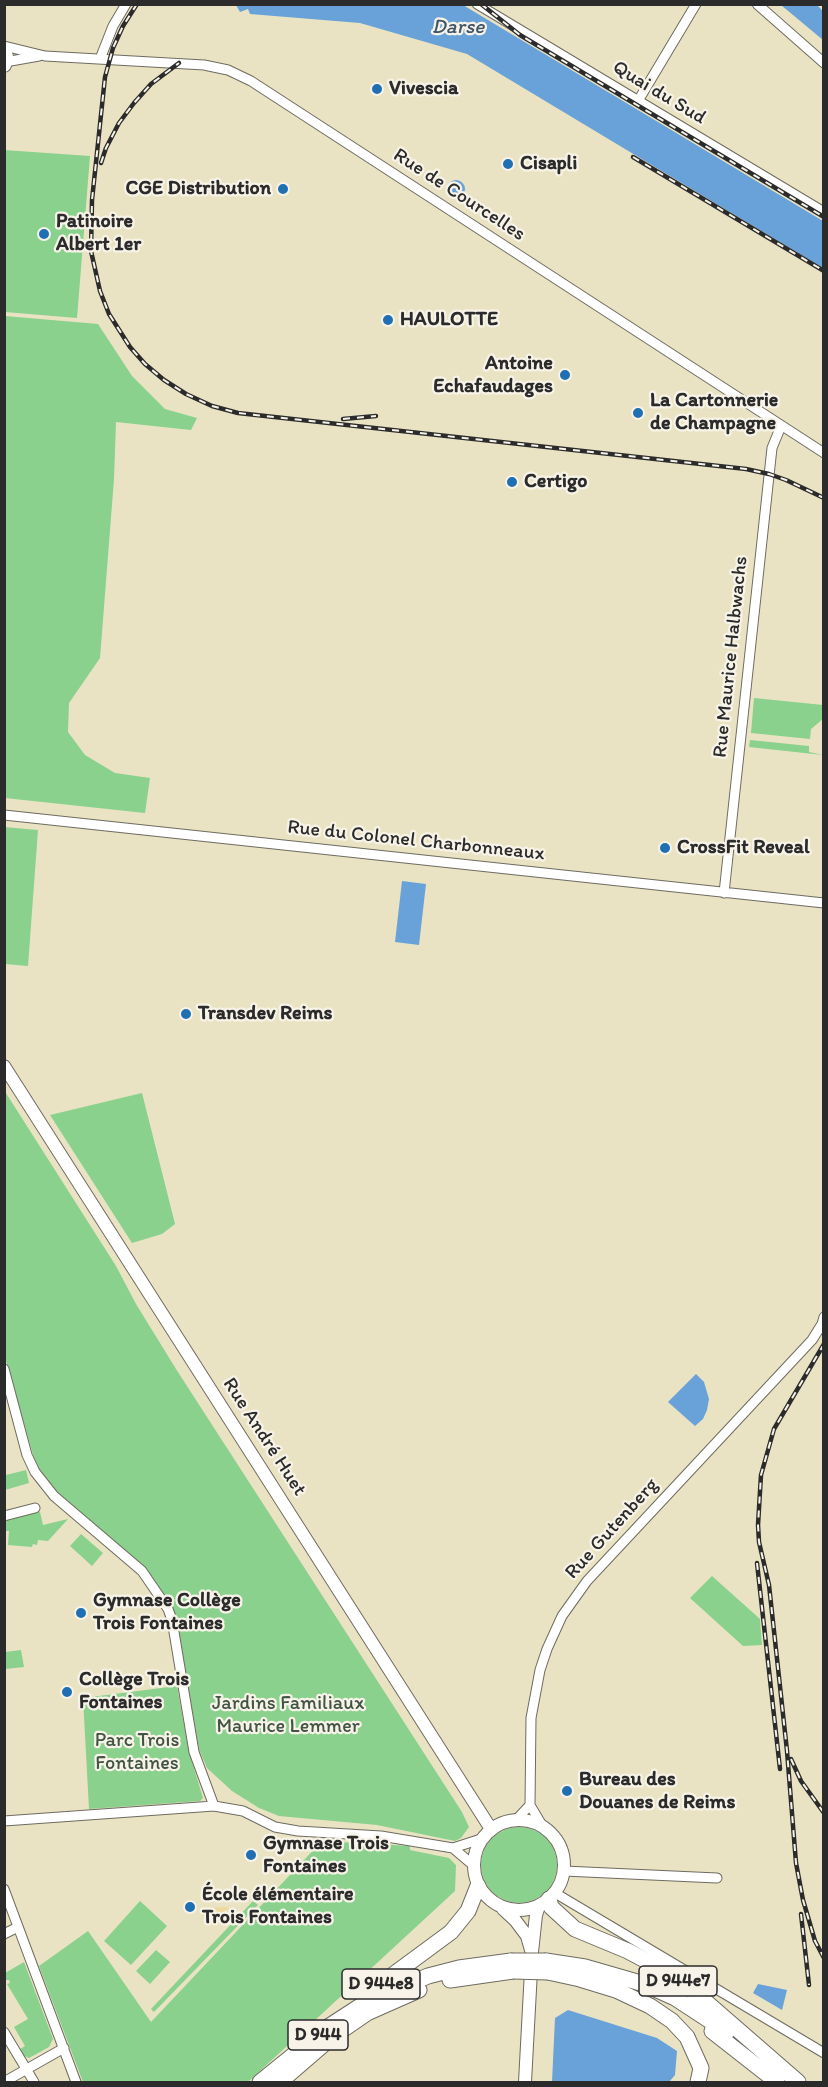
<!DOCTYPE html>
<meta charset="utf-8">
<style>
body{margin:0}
#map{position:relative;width:828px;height:2087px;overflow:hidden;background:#e9e3c3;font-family:Itim,sans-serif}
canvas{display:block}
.frame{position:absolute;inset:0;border:6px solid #2b2b2b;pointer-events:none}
</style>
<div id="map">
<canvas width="828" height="2087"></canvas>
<div class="frame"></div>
</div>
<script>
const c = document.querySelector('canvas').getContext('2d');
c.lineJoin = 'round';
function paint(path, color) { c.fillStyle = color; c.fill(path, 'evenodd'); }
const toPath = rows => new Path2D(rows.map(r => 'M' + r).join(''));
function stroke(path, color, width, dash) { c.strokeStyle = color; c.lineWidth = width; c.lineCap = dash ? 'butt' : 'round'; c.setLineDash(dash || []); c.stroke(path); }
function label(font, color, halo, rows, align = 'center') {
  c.font = font + ' Itim,sans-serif'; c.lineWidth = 4.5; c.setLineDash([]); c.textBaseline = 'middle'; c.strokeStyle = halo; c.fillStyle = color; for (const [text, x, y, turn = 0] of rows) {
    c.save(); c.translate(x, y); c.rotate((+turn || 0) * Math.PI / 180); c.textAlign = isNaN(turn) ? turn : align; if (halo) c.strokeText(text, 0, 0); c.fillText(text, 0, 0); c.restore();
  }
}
paint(toPath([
 [4,150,90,156,77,318,5,312],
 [5,316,98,324,132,376,165,409,197,418,191,430,116,422,114,479,100,658,69,703,68,732,85,755,115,773,150,778,145,813,5,798],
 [754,698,823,705,823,719,811,729,810,739,751,733],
 [750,740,809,746,809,752,823,755,749,747],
 [4,827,38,830,28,966,5,964],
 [4,1090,116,1266,136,1304,176,1369,462,1812,469,1827,461,1838,455,1841,377,1825,279,1816,259,1808,232,1791,207,1768,199,1749,173,1607,135,1560,51,1488,36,1465,5,1358],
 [142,1093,175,1224,162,1234,132,1243,50,1115],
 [26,1470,29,1483,5,1490,5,1471,6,1475],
 [36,1510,40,1512,43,1525,68,1519,48,1541,38,1540,37,1545,33,1544,32,1547,8,1545,9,1531,5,1531,4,1518],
 [81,1534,103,1553,92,1566,70,1546],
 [712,1576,760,1619,762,1645,743,1646,690,1598],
 [21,1650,24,1667,5,1669,5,1652],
 [177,1686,189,1752,203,1798,200,1801,89,1809,83,1698],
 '481 1865a38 38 0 1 1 76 0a38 38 0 1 1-76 0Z',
 [322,1841,410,1846,410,1850,449,1858,456,1865,455,1891,248,2082,83,2082,39,1966,88,1931,151,2022],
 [140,1901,167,1926,131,1965,104,1941],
 [253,1901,258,1905,154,2012,151,2009],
 [156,1950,170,1962,150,1984,136,1971],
 [24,1962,53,2039,49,2047,29,2058,24,2056,20,2049,25,2046,14,2027,28,2019,7,1984,10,1983,9,1980,5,1980,5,1973]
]), '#89d18c');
paint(toPath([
 [227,1907,229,1908,228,1910,225,1910,214,1927,203,1917,201,1908]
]), '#eeda9e');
paint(toPath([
 [236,5,463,5,823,221,823,268,467,54,360,23,250,14,248,9,240,12],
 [781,5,817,5,823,11,823,40],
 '447 189a9 9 0 1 1 18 0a9 9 0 1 1-18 0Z',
 [402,881,426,884,419,945,395,942],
 [696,1374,704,1382,709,1399,707,1410,703,1419,695,1426,668,1402],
 [758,1984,787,1990,782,2010,753,1993],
 [568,2010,657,2038,677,2051,675,2075,669,2082,552,2082,555,2018]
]), '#68a2d8');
const minor = toPath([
 [477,4,824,212],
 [757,4,824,63],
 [4,46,45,56,204,65,228,70,251,81,824,453],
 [100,59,113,26,126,4],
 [5,62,39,56],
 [638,101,696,4],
 [4,815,824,903],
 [724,893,772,448,781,426],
 [4,1369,27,1455,35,1472,54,1496,142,1571,168,1609,172,1620,194,1752,214,1806],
 [4,1516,35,1508],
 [516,1820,530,1805],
 [4,1821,214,1806,243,1811,275,1827,298,1831,381,1836,453,1848,481,1839],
 [543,1827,530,1805,531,1718,540,1670,547,1649,562,1616,587,1581,812,1340,822,1324,824,1317],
 [453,1848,473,1865],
 [564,1871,717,1878],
 [4,1889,76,2082],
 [555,1893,824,2053],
 [4,1934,18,1927],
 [4,2032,34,2082],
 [4,2082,64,2048]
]);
const tertiary = toPath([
 [4,1066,491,1829],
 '474 1865a45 45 0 1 1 90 0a45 45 0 1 1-90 0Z',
 [503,1909,515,1920,527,1936,531,1950],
 [525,2082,532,1952,536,1915,539,1906]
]);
const secondary = toPath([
 [4,49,6,57,4,65]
]);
const trunk = toPath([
 [549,1899,551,1907,575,1929,628,1951,662,1969,682,1983,706,2002,798,2082],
 [546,1961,585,1967,644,1984,675,1998,727,2032],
 [548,1972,580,1979,616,1990,650,2006,672,2021,687,2037,701,2068,698,2082],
 [450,1980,513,1971],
 [367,1994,451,1932,468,1911,478,1886],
 [712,2031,777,2082],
 [260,2082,328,2027,368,2001,428,1976,459,1968,511,1961],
 [280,2082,332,2037,367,2013,419,1990]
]);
stroke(minor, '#6e6b60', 11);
stroke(tertiary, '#6e6b60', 14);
stroke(secondary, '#6e6b60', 16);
stroke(trunk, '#6e6b60', 17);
stroke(minor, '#fff', 9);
stroke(tertiary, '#fff', 12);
stroke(secondary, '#fff', 14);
stroke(trunk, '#fff', 15);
const rail = toPath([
 [137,4,123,26,113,48,105,77,92,200,91,251,100,291,109,314,130,347,145,364,164,380,186,394,212,406,238,413,746,469,769,474,786,480,824,498],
 [481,4,520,35,824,217],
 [633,157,824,271],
 [101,163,106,148,119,123,134,103,151,84,179,63],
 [343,419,376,416],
 [824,1344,774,1429,761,1475,758,1525,759,1542,769,1585,787,1751,796,1863,803,1900,815,1941,824,1958],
 [757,1563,780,1769],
 [791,1759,801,1781,824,1813],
 [801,1914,809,1985]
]);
stroke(rail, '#2b2b2b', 4.5);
stroke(rail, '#f7f3e8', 2, [7]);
const trunkBridge = toPath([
 [511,1961,546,1961],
 [513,1971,548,1972]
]);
stroke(trunkBridge, '#6e6b60', 17, []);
stroke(trunkBridge, '#fff', 15);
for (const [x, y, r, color] of [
 [377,89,6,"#1f6fb2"],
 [508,164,6,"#1f6fb2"],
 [283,189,6,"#1f6fb2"],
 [44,234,6,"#1f6fb2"],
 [388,320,6,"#1f6fb2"],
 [565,375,6,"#1f6fb2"],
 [638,413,6,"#1f6fb2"],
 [512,482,6,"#1f6fb2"],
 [665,848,6,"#1f6fb2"],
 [186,1014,6,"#1f6fb2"],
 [81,1613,6,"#1f6fb2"],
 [67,1692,6,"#1f6fb2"],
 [567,1791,6,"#1f6fb2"],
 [251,1855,6,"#1f6fb2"],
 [190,1907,6,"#1f6fb2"]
]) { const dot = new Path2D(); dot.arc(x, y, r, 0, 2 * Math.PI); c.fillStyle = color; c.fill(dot); stroke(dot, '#f7f3e8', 2); }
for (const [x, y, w] of [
 [678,1981,78],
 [381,1984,78],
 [318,2035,60]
]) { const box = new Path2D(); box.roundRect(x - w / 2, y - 15, w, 30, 4.5); c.fillStyle = '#f7f3e8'; c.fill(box); stroke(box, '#2b2b2b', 1.5); }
label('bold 18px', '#2b2b2b', null, [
 ["D 944e7",678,1981],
 ["D 944e8",381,1984],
 ["D 944",318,2035]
]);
label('bold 20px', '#2b2b2b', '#f7f3e8', [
 ["Vivescia",389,89],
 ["Cisapli",520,164],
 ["CGE Distribution",271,189,"right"],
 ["Patinoire",56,222],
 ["Albert 1er",56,245],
 ["HAULOTTE",400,320],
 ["Antoine",553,364,"right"],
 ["Echafaudages",553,387,"right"],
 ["La Cartonnerie",650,401],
 ["de Champagne",650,424],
 ["Certigo",524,482],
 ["CrossFit Reveal",677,848],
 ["Transdev Reims",198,1014],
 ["Gymnase Collège",93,1601],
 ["Trois Fontaines",93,1624],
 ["Collège Trois",79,1680],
 ["Fontaines",79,1703],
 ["Bureau des",579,1780],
 ["Douanes de Reims",579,1803],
 ["Gymnase Trois",263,1844],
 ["Fontaines",263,1867],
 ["École élémentaire",202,1895],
 ["Trois Fontaines",202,1918]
], 'left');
label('20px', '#2b2b2b', '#f7f3e8', [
 ["Quai du Sud",659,93,31],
 ["Rue de Courcelles",459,195,33],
 ["Rue Maurice Halbwachs",731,657,-84],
 ["Rue du Colonel Charbonneaux",416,841,6],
 ["Rue André Huet",264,1437,57],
 ["Rue Gutenberg",612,1529,-48]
]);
label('20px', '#425443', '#f7f3e8', [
 ["Jardins Familiaux",288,1704],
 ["Maurice Lemmer",288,1727],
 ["Parc Trois",137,1741],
 ["Fontaines",137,1764]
]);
label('italic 21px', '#405568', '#f7f3e8', [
 ["Darse",458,28]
]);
</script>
